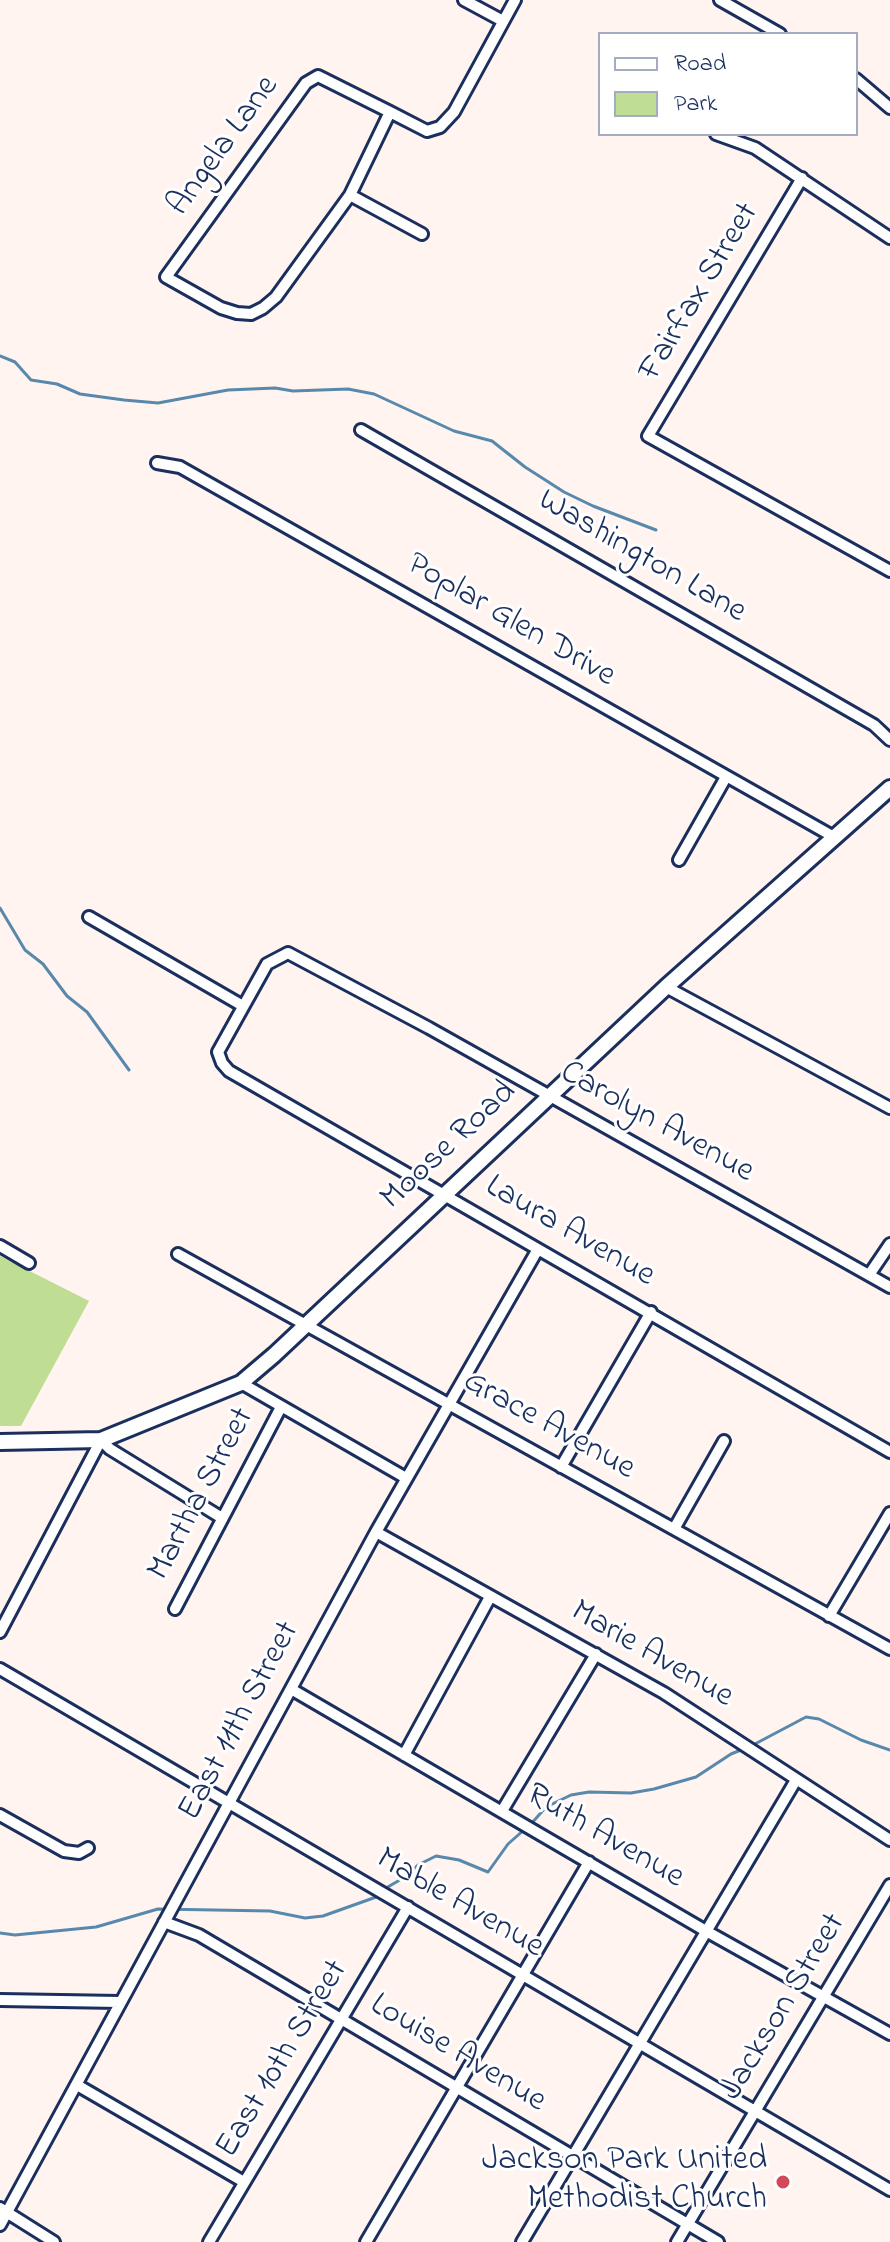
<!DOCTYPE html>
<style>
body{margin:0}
#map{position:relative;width:890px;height:2242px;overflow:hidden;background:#fff4f0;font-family:"Indie Flower",sans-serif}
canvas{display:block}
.legend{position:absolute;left:598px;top:32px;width:260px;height:104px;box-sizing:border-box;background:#fff;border:2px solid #a4acbf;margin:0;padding:10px 14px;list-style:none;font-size:24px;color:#1b2f5e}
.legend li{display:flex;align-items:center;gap:16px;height:40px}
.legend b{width:40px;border:2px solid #a4acbf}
</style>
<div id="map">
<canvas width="890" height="2242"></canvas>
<ul class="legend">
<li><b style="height:10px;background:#fff"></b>Road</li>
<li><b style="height:22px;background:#c0dd94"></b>Park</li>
</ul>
</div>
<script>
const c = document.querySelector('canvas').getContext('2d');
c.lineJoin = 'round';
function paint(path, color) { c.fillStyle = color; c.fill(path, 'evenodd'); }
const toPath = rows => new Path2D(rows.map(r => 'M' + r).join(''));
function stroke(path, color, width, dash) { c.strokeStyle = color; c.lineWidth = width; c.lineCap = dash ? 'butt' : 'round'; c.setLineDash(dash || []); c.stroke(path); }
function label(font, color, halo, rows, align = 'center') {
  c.font = font + ' "Indie Flower",sans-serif'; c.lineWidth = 6; c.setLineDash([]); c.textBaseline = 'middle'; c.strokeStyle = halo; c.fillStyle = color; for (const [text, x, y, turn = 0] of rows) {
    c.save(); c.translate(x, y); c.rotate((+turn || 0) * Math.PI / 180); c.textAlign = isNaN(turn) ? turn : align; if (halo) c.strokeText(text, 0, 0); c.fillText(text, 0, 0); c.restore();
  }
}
paint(toPath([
 [0,1256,89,1301,21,1426,0,1426]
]), '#c0dd94');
stroke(toPath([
 [0,356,15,362,31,380,57,384,80,394,124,400,158,403,228,390,275,388,293,391,348,389,374,394,454,431,492,441,525,467,564,492,593,506,656,530],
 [0,908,25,950,43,964,67,996,87,1012,129,1070],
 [753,1745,806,1717,819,1719,861,1740,890,1750],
 [531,1824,546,1807,571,1795,589,1792,631,1793,654,1789,696,1777,731,1754,746,1748],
 [386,1888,405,1877,418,1865,436,1856,459,1860,488,1872,508,1844,525,1829],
 [0,1933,15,1935,96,1927,158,1909,270,1911,305,1918,323,1916,379,1896]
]), '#5889ad', 3);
const street = toPath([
 [464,0,503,21],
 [720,0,780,34],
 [856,79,890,108],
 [390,112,350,195,276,297,263,308,251,314,237,313,221,308,166,277,306,83,318,76,390,112,427,131,440,127,454,112,515,0],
 [716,134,755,148,890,238],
 [802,178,648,436,890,571],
 [350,195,422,234],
 [361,430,874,725,890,740],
 [157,463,180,467,834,837],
 [679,860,726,777],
 [89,917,243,1006],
 [666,987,890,1108],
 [0,1246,29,1263],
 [178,1254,890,1649],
 [869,1275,890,1244],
 [890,1287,429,1028,288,953,267,964,218,1052,222,1063,229,1071,890,1452],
 [241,1383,406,1478],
 [561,1467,651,1312],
 [674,1529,724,1441],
 [376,1532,664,1693,890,1840],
 [175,1609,281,1407],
 [829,1616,890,1513],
 [0,1632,101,1440,110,1449,222,1518],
 [0,1669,890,2190],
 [291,1689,706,1931,890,2034],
 [404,1755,490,1597],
 [502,1811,596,1654],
 [0,1815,64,1851,79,1853,88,1848],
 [164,1922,199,1935,718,2242],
 [0,2000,120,2002],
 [77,2085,244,2182],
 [0,2208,54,2242],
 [0,2225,376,1532,538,1249],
 [209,2242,408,1907],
 [366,2242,589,1862],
 [522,2242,796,1780],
 [677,2242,890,1885]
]);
const secondary = toPath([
 [0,1442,101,1440,241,1383,274,1355,666,987,890,788]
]);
stroke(street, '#1b2f5e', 16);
stroke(secondary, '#1b2f5e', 20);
stroke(street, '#fff', 10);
stroke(secondary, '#fff', 14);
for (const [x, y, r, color] of [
 [783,2182,8,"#d1495b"]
]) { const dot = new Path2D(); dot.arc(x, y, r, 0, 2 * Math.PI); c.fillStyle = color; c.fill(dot); stroke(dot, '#fff', 3); }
label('34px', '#1b2f5e', '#fff', [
 ["Angela Lane",225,147,-54],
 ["Fairfax Street",701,293,-59],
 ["Washington Lane",641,558,30],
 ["Poplar Glen Drive",510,622,30],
 ["Carolyn Avenue",656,1124,29],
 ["Moose Road",450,1147,-43],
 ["Laura Avenue",569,1233,30],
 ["Grace Avenue",548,1427,29],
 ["Martha Street",203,1495,-62],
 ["Marie Avenue",651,1656,30],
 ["East 11th Street",241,1722,-62],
 ["Ruth Avenue",604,1838,30],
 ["Mable Avenue",459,1905,30],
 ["Jackson Street",785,2008,-59],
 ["Louise Avenue",457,2055,31],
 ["East 10th Street",284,2060,-59]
]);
label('34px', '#1b2f5e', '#fff', [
 ["Jackson Park United",767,2162],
 ["Methodist Church",767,2201]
], 'right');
</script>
